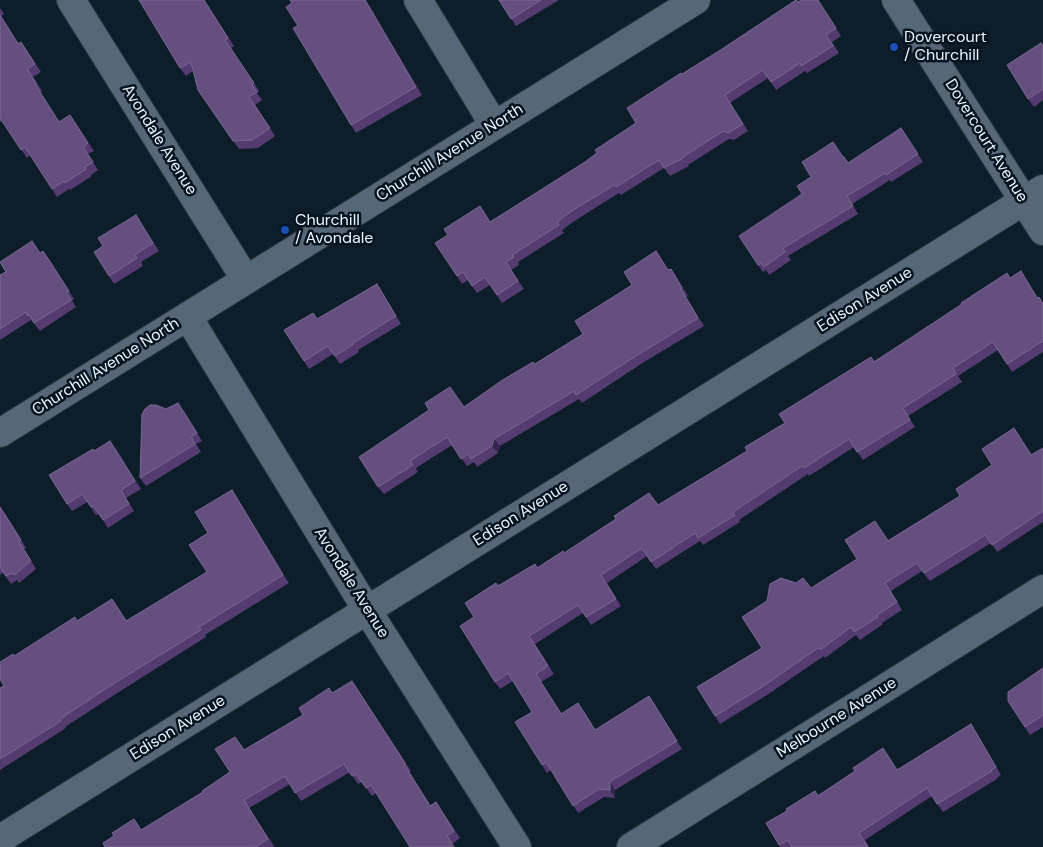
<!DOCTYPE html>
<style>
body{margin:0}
canvas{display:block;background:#0d1d2a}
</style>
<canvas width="1043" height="847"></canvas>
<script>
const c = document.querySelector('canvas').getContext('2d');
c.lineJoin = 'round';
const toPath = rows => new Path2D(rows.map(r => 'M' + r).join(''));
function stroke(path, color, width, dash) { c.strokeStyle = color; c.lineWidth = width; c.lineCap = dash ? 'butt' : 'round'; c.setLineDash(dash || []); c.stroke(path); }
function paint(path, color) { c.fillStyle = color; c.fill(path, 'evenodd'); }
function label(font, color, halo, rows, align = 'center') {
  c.font = font + ' "DM Sans",sans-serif'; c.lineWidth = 5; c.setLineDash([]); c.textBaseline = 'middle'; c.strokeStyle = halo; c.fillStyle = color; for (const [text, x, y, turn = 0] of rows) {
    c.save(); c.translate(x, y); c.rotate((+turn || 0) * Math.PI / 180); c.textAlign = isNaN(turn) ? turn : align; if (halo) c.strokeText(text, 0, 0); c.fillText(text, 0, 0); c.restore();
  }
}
const street = toPath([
 [71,0,246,280],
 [418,0,494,125],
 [188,317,367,610,517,847],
 [0,839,1043,189],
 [631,847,1043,589]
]);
const secondary = toPath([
 [896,0,1043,231],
 [0,433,696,0]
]);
stroke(street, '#2f3741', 30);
stroke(secondary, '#2f3741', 30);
stroke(street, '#566877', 28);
stroke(secondary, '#566877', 28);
paint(toPath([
 [204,0,234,46,231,48,259,91,257,93,262,100,255,105,275,136,258,148,239,149,198,90,193,71,186,76,180,68],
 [290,0,366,0,422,95,356,133,351,125,298,26,292,3],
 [499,0,559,0,516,26],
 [818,0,841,36,832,42,839,53,807,73,805,71,776,90,768,78,730,103,748,131,734,140,729,139,688,165,689,166,670,176,664,168,621,195,619,193,576,220,562,230,564,233,518,262,519,265,511,270,524,289,502,303,490,285,477,293,468,280,462,284,457,276,491,222,585,162,636,123,682,74,798,2],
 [0,8,4,14,1,16,19,44,21,42,41,72,33,77,42,91,40,92,59,122,70,115,94,151,88,154,98,170,91,175,92,176,70,190,69,189,57,197,30,155,27,158,2,121,0,122],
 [1043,46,1043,100,1034,107,1028,99],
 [901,128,923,162,891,182,890,180,852,204,858,214,788,256,791,260,769,275,766,270,763,272,758,265,802,194,843,157,848,163],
 [136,215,159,251,141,262,143,266,114,284,109,276,103,246],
 [656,251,668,270,671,269,676,276,688,296,686,297,704,326,644,362,582,403,579,399,500,446,498,453,477,467,474,462,467,466,452,445,416,468,418,472,384,494,378,487,464,407,583,334,632,285],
 [40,253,49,259,74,299,72,300,76,307,40,331,31,320,0,340,0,275],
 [1010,278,1026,279,1038,298,1039,297,1043,303,1043,352,1012,372,998,350,958,376,962,382,908,416,915,427,863,460,854,447,809,476,808,474,739,520,740,522,703,545,700,541,656,569,647,556,607,583,621,606,591,625,583,613,535,644,554,674,541,682,562,714,584,711,595,730,654,704,682,749,620,787,615,790,615,798,604,797,578,813,551,770,547,773,542,765,532,712,513,681,500,689,495,682,474,617,498,586,538,568,564,553,616,519,658,505,747,451,785,423,874,361],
 [377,284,401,324,358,350,359,352,340,364,333,354,309,369,304,361,317,319],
 [166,409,184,411,202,441,196,444,201,452,146,486,140,478],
 [1014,428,1032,455,1043,448,1043,522,997,552,991,543,930,581,922,571,891,591,902,610,882,623,883,624,860,640,856,635,825,658,824,656,767,695,720,724,715,716,762,648,811,588,857,559,881,529,888,540,960,496,992,465],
 [116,449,141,489,126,498,134,511,108,528,99,514,96,515,87,502,72,511,67,504,94,451],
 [232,490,289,583,205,635,206,637,122,690,65,727,66,728,0,770,0,688,4,686,78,620,112,599,127,621,207,572,208,533],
 [0,507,6,515,26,548,24,549,36,569,19,583,17,580,11,584,3,573,0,575],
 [1043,668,1043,727,1030,735,1008,701],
 [357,689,411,771,409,772,431,806,436,802,460,838,452,844,376,793,372,796,362,782,358,784,350,772,301,801,290,784,249,808,274,846,273,847,105,847,141,830,203,792,230,772,241,744,244,750,303,715,332,693],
 [971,724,976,732,1001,775,997,778,997,779,943,812,932,796,865,840,869,847,780,847,766,823,787,811,818,795,855,771,883,748,897,770]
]), '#543b70');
paint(toPath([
 [365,0,366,0,422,95,416,87],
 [671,269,676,276,688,296,682,288],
 [178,403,184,411,202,441,197,433],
 [494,439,500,446,498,453,492,446],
 [110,441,116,449,141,489,135,481],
 [232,490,237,497,289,583,283,575],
 [0,507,6,515,26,548,21,540],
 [601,575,607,583,621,606,616,599],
 [610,782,615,790,615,798,610,790]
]), '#31274d');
const building = toPath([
 [139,0,204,0,228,38,225,40,254,83,252,85,257,92,249,97,270,128,252,140,233,141,198,90,191,62,180,68,139,0],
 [290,0,365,0,416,87,351,125,293,28,298,26,286,7,292,3,290,0],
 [499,0,541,0,511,19,499,0],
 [796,0,798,2,801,0,818,0,836,28,826,35,833,46,801,66,800,63,771,82,763,70,725,95,743,124,728,133,723,131,683,157,683,158,664,168,659,160,616,187,614,185,570,212,557,222,559,225,512,255,514,257,506,262,518,281,497,295,485,277,472,286,463,272,457,276,435,243,448,235,444,229,480,206,490,222,585,162,597,153,595,150,636,123,627,108,681,73,682,74,719,51,796,0],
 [0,15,18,44,21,42,35,64,27,69,36,83,35,84,59,122,70,115,88,143,83,147,93,162,85,167,86,169,65,183,64,181,52,189,25,147,21,150,0,118,0,15],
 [1041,43,1043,46,1043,89,1028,99,1007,65,1041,43],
 [901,128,918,154,886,175,885,173,847,196,853,206,783,248,785,252,764,267,761,263,758,265,739,236,802,194,797,186,811,177,802,162,833,142,843,157,844,157,848,163,901,128],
 [136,215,153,243,135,255,137,258,109,276,94,252,103,246,98,238,136,215],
 [32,241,40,253,43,251,69,291,66,292,71,300,34,323,30,315,28,316,26,312,0,329,0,275,6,272,0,262,32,241],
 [656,251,668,270,671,269,682,288,681,289,698,318,639,354,576,395,574,391,494,439,492,446,471,459,468,454,461,459,447,437,410,461,413,465,378,487,359,457,429,410,425,403,450,387,464,407,501,381,533,362,535,364,583,334,575,321,632,285,624,272,656,251],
 [1021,271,1037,298,1039,297,1043,304,1043,341,1007,364,993,342,953,368,956,374,903,408,910,420,857,452,849,439,804,468,802,466,733,512,735,515,698,538,695,533,651,562,642,548,601,575,616,599,586,617,578,605,529,636,548,666,536,674,561,714,578,703,595,730,649,696,677,741,614,779,610,782,610,790,599,789,573,806,546,762,542,765,515,722,532,712,508,673,495,682,460,626,474,617,465,603,496,583,498,586,535,564,537,568,563,551,564,553,616,519,614,516,649,493,658,505,747,451,745,447,785,423,779,414,871,357,874,362,962,304,961,303,1007,273,1010,278,1021,271],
 [377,284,396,316,353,343,354,344,335,356,328,346,304,361,284,330,313,313,317,319,377,284],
 [178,403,197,433,191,437,195,444,140,478,142,414,145,409,150,405,156,405,166,409,178,403],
 [1014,428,1031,455,1043,448,1043,511,992,545,985,535,924,573,917,563,885,583,897,602,877,615,878,617,854,632,851,627,820,650,818,648,762,687,715,716,697,687,762,648,742,617,767,601,770,584,781,578,796,583,803,578,811,588,857,559,845,540,875,521,888,541,960,496,956,489,992,465,982,449,1014,428],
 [110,441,135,481,121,490,129,504,103,520,94,506,91,507,82,494,67,504,49,475,93,449,94,451,110,441],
 [232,490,283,575,199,627,201,630,116,682,60,719,61,721,0,759,0,688,4,686,0,679,0,662,13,654,14,656,75,617,77,621,112,599,126,621,207,572,189,545,208,533,195,512,232,490],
 [0,507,21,540,19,542,31,561,14,575,12,573,6,576,0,567,0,507],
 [1043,668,1043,715,1025,727,1008,701,1008,692,1043,668],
 [352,681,405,763,404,764,430,806,436,802,454,831,447,836,454,847,410,847,371,785,366,788,356,774,352,776,344,764,295,793,285,776,244,800,268,839,255,847,105,847,103,843,114,836,112,833,134,819,141,830,203,792,202,791,230,772,215,749,235,737,244,750,303,715,299,708,329,688,332,693,352,681],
 [971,724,996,767,991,770,992,771,937,804,927,788,859,833,868,847,792,847,788,840,779,845,766,823,787,811,786,809,815,791,818,796,855,771,853,768,883,748,897,770,971,724]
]);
paint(building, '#644f7f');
stroke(building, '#796993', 1);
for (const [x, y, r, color] of [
 [894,47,5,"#1a4fb4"],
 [285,230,5,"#1a4fb4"]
]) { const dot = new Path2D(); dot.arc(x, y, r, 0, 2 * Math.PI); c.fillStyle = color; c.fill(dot); stroke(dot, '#051420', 2); }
label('16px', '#eaf5fd', '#051420', [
 ["Dovercourt",904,38],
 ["/ Churchill",904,56],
 ["Churchill",295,221],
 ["/ Avondale",295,239]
], 'left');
label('16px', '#eaf5fd', '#051420', [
 ["Avondale Avenue",159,140,58],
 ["Dovercourt Avenue",986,141,58],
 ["Churchill Avenue North",450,153,-32],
 ["Edison Avenue",865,300,-32],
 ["Churchill Avenue North",106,367,-32],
 ["Edison Avenue",521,514,-32],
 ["Avondale Avenue",351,583,58],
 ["Melbourne Avenue",837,718,-32],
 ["Edison Avenue",178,728,-32]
]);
</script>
